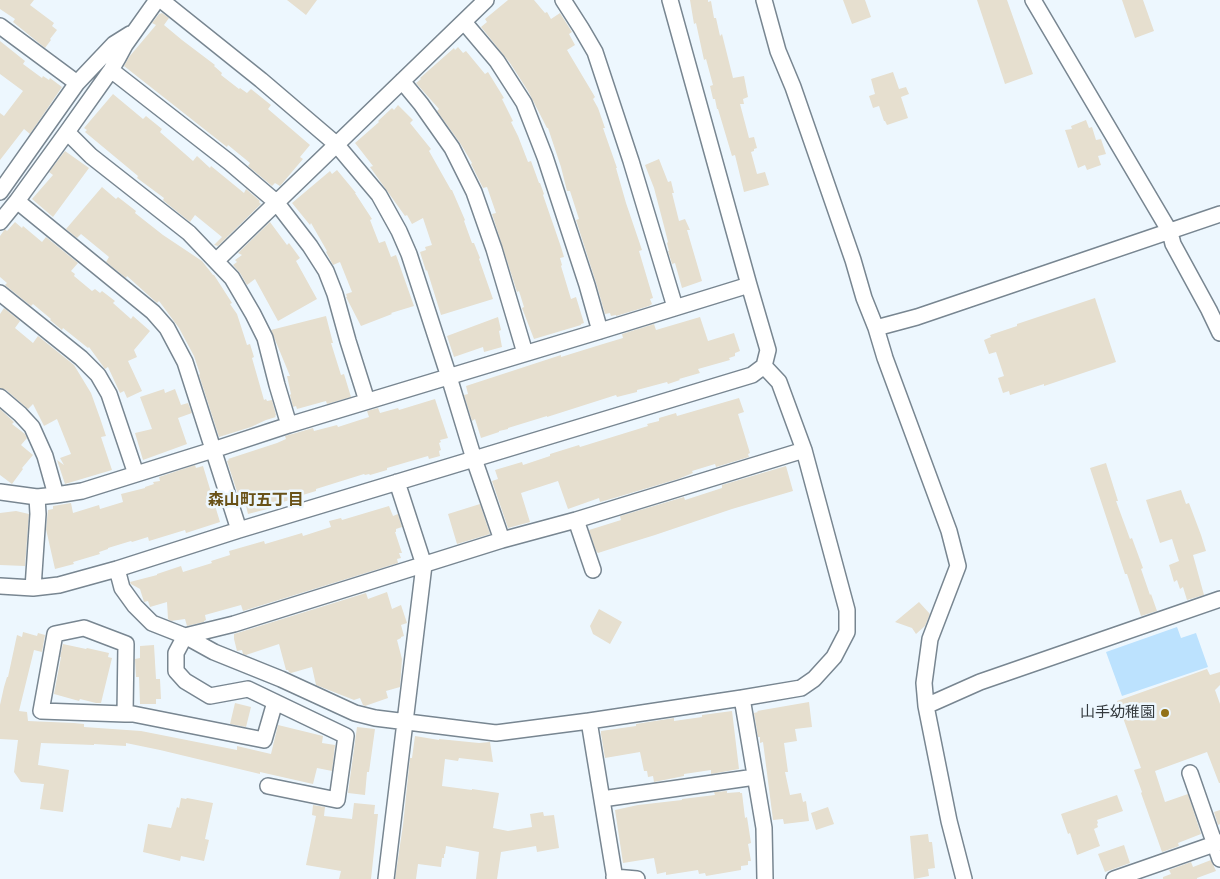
<!DOCTYPE html>
<meta charset="utf-8">
<style>
body{margin:0}
canvas{display:block;background:#edf7fe}
</style>
<canvas width="1220" height="879"></canvas>
<script>
const c = document.querySelector('canvas').getContext('2d');
c.lineJoin = 'round';
function paint(path, color) { c.fillStyle = color; c.fill(path, 'evenodd'); }
const toPath = rows => new Path2D(rows.map(r => 'M' + r).join(''));
function stroke(path, color, width, dash) { c.strokeStyle = color; c.lineWidth = width; c.lineCap = dash ? 'butt' : 'round'; c.setLineDash(dash || []); c.stroke(path); }
function label(font, color, halo, rows, align = 'center') {
  c.font = font + ' Karla,"Noto Sans JP",sans-serif'; c.lineWidth = 5; c.setLineDash([]); c.textBaseline = 'middle'; c.strokeStyle = halo; c.fillStyle = color; for (const [text, x, y, turn = 0] of rows) {
    c.save(); c.translate(x, y); c.rotate((+turn || 0) * Math.PI / 180); c.textAlign = isNaN(turn) ? turn : align; if (halo) c.strokeText(text, 0, 0); c.fillText(text, 0, 0); c.restore();
  }
}
paint(toPath([
 [1177,627,1181,638,1196,633,1208,667,1122,696,1106,652]
]), '#bce2fe');
paint(toPath([
 [0,0,34,0,30,5,54,23,52,26,57,30,50,39,51,40,45,48,13,22,15,19,0,9],
 [287,0,317,0,306,15],
 [508,0,534,0,545,13,547,12,551,19,560,13,572,32,569,34,575,45,567,50,595,97,593,99,598,108,605,128,603,128,617,168,616,168,626,203,642,250,639,251,653,298,650,299,652,304,649,306,616,316,616,315,611,316,610,313,605,314,597,286,576,220,579,219,570,191,567,191,561,167,548,128,547,128,528,91,510,63,481,27,487,22,485,19],
 [690,0,708,0,708,2,711,1,714,18,716,18,720,36,722,34,733,78,744,76,748,97,743,99,744,104,740,104,749,138,754,137,757,148,754,149,754,151,751,152,757,174,765,172,769,185,744,192,735,155,732,156,718,109,717,109,715,99,713,99,710,86,713,85,706,59,704,60,696,23,694,24],
 [843,0,865,0,871,17,852,24],
 [977,0,1007,0,1033,74,1005,84],
 [1122,0,1143,0,1154,31,1135,38],
 [162,13,169,18,164,25,182,40,215,65,214,66,222,73,221,75,239,89,240,88,247,93,251,89,271,105,268,109,310,145,300,157,303,159,280,186,275,183,272,186,248,166,250,163,228,145,227,147,124,66,129,57,156,25,152,23,159,14],
 [0,41,25,61,23,64,42,78,43,76,49,80,50,78,62,87,30,134,24,129,0,160,0,113,4,116,23,91,0,74],
 [458,47,463,53,466,51,485,74,488,72,504,98,502,99,513,121,511,122,518,136,528,162,531,161,539,183,540,183,544,194,543,195,561,247,564,257,560,258,562,265,561,266,571,299,576,297,584,323,581,324,581,325,534,339,522,308,524,307,519,291,517,292,492,214,496,213,487,187,483,188,471,164,472,163,460,143,437,111,439,109,416,83,421,79,420,78,454,48,455,50],
 [893,72,899,89,906,87,909,94,901,97,908,118,887,125,885,121,884,121,879,106,873,108,869,96,875,94,871,79],
 [113,94,143,119,146,116,162,129,160,132,193,161,197,156,210,168,211,166,244,193,246,189,260,201,259,202,261,204,218,246,214,245,222,237,195,215,190,222,165,202,163,200,164,198,137,178,138,176,85,132,87,130,84,128],
 [398,105,413,120,410,123,431,149,429,151,451,190,452,190,465,220,464,221,472,243,474,243,480,258,479,259,493,299,441,315,427,270,426,271,420,252,426,250,425,247,432,245,423,218,412,224,407,215,405,216,370,167,373,166,355,143,379,122,378,121,392,108,394,110],
 [1086,120,1089,128,1092,127,1096,140,1101,139,1106,154,1098,156,1101,165,1087,170,1085,165,1078,168,1065,130,1072,129,1071,126],
 [65,151,89,168,53,217,32,199,53,175,49,172],
 [659,159,668,182,671,181,674,193,672,193,679,221,685,219,690,230,687,230,702,281,682,288,675,263,672,264,668,251,669,251,667,243,668,242,664,226,654,188,645,165],
 [337,170,356,193,355,193,372,219,370,220,379,243,385,241,391,257,396,255,414,306,391,313,392,314,361,326,346,297,347,297,346,294,352,292,340,262,333,265,326,252,327,251,311,223,310,225,292,203,330,171,332,174],
 [102,187,116,199,118,197,136,211,135,213,163,235,202,261,213,275,214,275,232,303,230,304,237,314,247,345,250,344,254,357,252,358,264,400,266,399,267,401,272,400,276,415,275,416,276,417,266,420,251,427,219,437,199,375,200,374,194,356,179,328,159,301,157,303,127,276,126,278,106,262,109,257,81,234,77,238,66,229],
 [15,222,22,228,23,226,42,242,46,237,78,263,71,271,75,274,74,276,92,291,95,289,100,293,102,291,115,301,113,303,131,319,133,316,150,331,134,350,137,357,128,361,142,391,127,398,124,391,120,393,108,367,105,369,89,347,88,348,63,328,62,330,50,320,51,319,33,304,31,306,5,285,7,283,0,277,0,236,5,229,7,231],
 [270,222,287,245,289,243,300,258,296,261,317,299,278,321,255,279,247,285,240,273,233,265,237,262,235,260,242,255,238,253],
 [1095,298,1116,362,1044,386,1044,384,1010,395,1009,391,1003,393,998,378,1004,376,996,352,989,354,984,340,991,337,990,335,1017,326,1017,324],
 [4,308,20,321,15,328,33,343,38,336,74,365,91,393,100,418,106,436,101,437,112,470,65,484,57,460,64,465,60,458,71,454,57,419,44,426,33,404,28,409,6,390,0,388,0,314],
 [326,316,333,343,331,343,341,375,344,374,351,397,327,404,326,401,297,409,296,406,293,407,290,395,291,394,287,376,290,376,271,330],
 [498,317,501,330,499,331,502,347,484,352,483,347,454,357,447,336],
 [700,317,708,341,734,333,740,351,735,353,735,356,729,358,730,360,698,369,700,373,679,379,680,380,668,384,667,382,637,390,637,392,617,397,616,395,547,417,547,416,508,428,508,429,499,431,499,432,481,438,475,419,472,421,464,395,468,394,466,386,561,355,561,357,603,344,623,338,622,334,654,324,656,330],
 [164,389,165,393,175,389,181,405,188,403,192,413,178,418,187,444,143,460,135,433,152,429,140,397],
 [739,398,744,412,738,414,750,453,748,454,749,457,716,467,715,464,692,471,693,473,678,479,614,498,600,502,599,498,568,509,558,481,521,493,530,522,508,528,492,481,498,479,495,470,522,462,523,465,550,456,550,454,579,445,580,447,648,426,647,424,659,421,659,418,676,413,677,416],
 [435,399,448,438,440,440,441,442,439,443,441,450,439,451,440,456,429,459,428,456,387,468,387,470,370,475,369,474,365,475,364,474,316,489,316,491,296,497,296,498,270,506,271,508,248,514,246,506,242,507,227,461,229,460,228,459,277,443,286,439,285,436,296,433,313,428,314,431,337,425,338,427,369,417,367,411,378,408,380,413,398,408,399,410],
 [0,409,14,422,12,424,25,434,27,438,21,445,33,455,22,468,23,469,12,484,0,475],
 [1106,463,1118,501,1116,501,1130,539,1132,538,1143,568,1141,569,1150,595,1151,594,1157,611,1141,616,1127,574,1125,574,1090,468],
 [195,465,196,468,203,466,220,522,186,533,185,530,149,541,148,537,132,542,131,541,108,548,108,549,99,552,100,554,73,562,74,564,55,569,46,529,48,510,53,509,53,506,71,503,73,513,99,505,100,509,123,502,121,494,145,488,145,487,154,484,153,482,160,481,159,477],
 [786,466,793,491,732,509,655,535,626,544,598,553,596,551,589,530,621,520,620,516,684,497,685,500,722,488,722,485],
 [1181,490,1186,504,1189,503,1201,535,1206,551,1193,555,1204,595,1187,600,1183,587,1180,589,1177,580,1174,582,1169,565,1179,561,1172,539,1160,543,1146,500],
 [480,504,490,534,457,544,448,514],
 [389,506,393,516,398,514,402,527,396,529,396,532,395,532,402,553,399,553,401,558,397,559,398,563,243,611,241,605,205,615,206,620,204,621,204,622,187,626,185,619,171,621,168,619,167,602,150,607,148,601,144,602,140,589,131,584,130,582,157,575,157,574,181,566,183,572,212,563,211,561,230,555,229,551,264,541,265,544,302,533,303,536,331,527,329,521,341,518,342,520],
 [16,511,29,514,25,566,0,565,0,513],
 [387,592,392,609,401,605,407,623,401,625,404,636,401,637,401,638,397,640,402,659,400,687,386,691,388,698,365,706,363,705,360,698,354,700,316,685,312,667,291,673,289,672,288,670,286,670,279,644,246,655,243,654,242,650,237,651,234,639,234,634,366,593,368,599],
 [919,602,930,614,925,626,916,634,912,628,895,622],
 [599,609,622,622,610,644,593,634,590,626],
 [23,632,37,636,38,633,45,635,42,652,34,650,19,711,27,712,28,721,74,723,84,724,84,727,141,731,237,750,237,746,271,754,278,725,323,736,322,743,335,745,332,771,317,768,313,784,260,772,260,774,160,750,126,743,126,746,94,744,94,745,41,743,38,765,69,770,63,812,40,809,44,784,21,782,14,772,18,740,0,739,0,705,4,687,7,677,8,677,17,635,22,637],
 [63,644,86,649,87,648,109,653,108,657,112,658,101,703,96,703,80,699,79,701,54,694,61,657,60,657],
 [154,645,156,679,160,679,161,699,156,699,156,704,140,704,139,677,136,677,135,659,140,658,140,646],
 [1207,669,1210,675,1220,672,1220,685,1215,690,1220,704,1220,783,1219,783,1207,752,1155,771,1165,802,1188,794,1201,834,1178,843,1179,846,1162,852,1141,793,1142,792,1134,770,1141,768,1117,701],
 [809,702,812,727,795,729,797,741,784,743,788,772,785,772,790,795,801,793,803,802,806,801,809,821,784,824,783,819,773,820,763,742,760,743,760,737,758,737,754,713,758,712,757,711],
 [235,703,251,707,246,727,230,724],
 [732,711,739,769,711,774,711,770,684,774,684,776,654,782,653,776,648,777,647,771,644,771,640,752,605,758,601,734,601,731,636,726,636,724,674,718,674,721,702,717,702,715],
 [357,727,375,729,369,772,367,772,365,795,348,793],
 [415,736,439,740,439,739,479,743,490,742,493,762,459,758,458,761,445,759,442,786,472,790,472,789,499,793,493,828,508,831,532,827,530,814,543,812,544,816,554,815,559,848,537,852,536,846,501,852,497,879,476,879,479,852,446,846,445,854,444,854,444,858,442,858,441,867,418,864,416,879,395,879,403,825,410,758,412,758],
 [727,791,727,793,740,792,740,793,742,793,745,818,747,817,751,843,748,844,751,861,748,861,748,865,741,866,741,870,706,876,705,873,699,874,698,870,666,875,666,872,657,874,654,858,623,863,615,810,638,805,682,800,682,799,715,795,714,792],
 [1117,795,1123,811,1097,820,1098,823,1097,824,1098,827,1094,829,1100,846,1077,855,1070,833,1068,834,1061,814],
 [181,798,186,799,187,798,213,803,205,839,209,840,204,861,181,856,180,861,143,852,148,824,171,828,177,807,179,808],
 [354,803,375,805,374,814,378,814,371,879,339,879,341,871,306,865,316,816,312,815,313,805,325,807,324,816,352,819],
 [828,807,834,824,816,830,811,813],
 [1220,810,1220,824,1218,825,1214,812],
 [928,834,929,842,932,842,935,868,928,869,929,876,914,879,910,836],
 [1124,845,1130,863,1105,872,1098,854],
 [1211,860,1216,871,1197,878,1197,879,1163,879,1163,877,1171,874,1169,870,1191,862,1193,867]
]), '#e6dfcf');
const minor = toPath([
 [161,0,261,80,336,144,379,195,399,231,409,254,449,377,474,459,502,540],
 [563,0,581,28,595,52,631,161,675,307],
 [764,0,778,51,793,87,853,260,864,298,876,328,885,358,949,531,958,566,930,639,924,683,926,706,949,821,964,879],
 [1033,0,1170,232,1173,244,1209,310,1220,333],
 [464,22,497,61,524,103,545,157,587,285,600,331],
 [0,26,77,83],
 [111,70,229,162,276,202,310,246,326,271,335,294,348,341,367,401],
 [402,81,421,104,452,148,474,192,494,249,525,353],
 [67,132,91,156,189,233,232,278,253,314,265,338,277,385,289,425],
 [0,192,77,83,114,44,130,34],
 [17,201,153,312,167,328,185,362,239,530],
 [0,222,17,201,67,132,111,70,118,58,125,45,157,0],
 [216,261,486,0],
 [0,293,81,358,98,375,109,394,136,474],
 [876,328,917,317,1220,214],
 [0,397,20,414,32,427,45,456,56,495],
 [0,492,37,497,56,495,82,491,213,450,289,425,600,331,749,285],
 [576,520,593,570],
 [117,569,122,588,135,606,152,623,185,636,214,652,281,679,355,713,375,718,496,733,589,721,742,698,801,688,814,679,834,657,847,632,847,610,804,450,779,382,764,366],
 [0,586,33,588,59,585,117,569,239,530,752,375,764,366,768,350,749,285,670,0],
 [33,588,38,514,37,497],
 [742,698,764,828,765,879],
 [926,706,980,682,1220,599],
 [125,714,126,644,84,628,55,634,41,711,125,714,133,714,264,740,275,702],
 [589,721,615,879],
 [1190,773,1220,859],
 [268,786,337,800,346,736,248,689,210,696,185,681,176,671,176,653,185,636,234,624,502,540,576,520,804,450],
 [602,799,755,777],
 [614,877,637,879],
 [386,879,424,565,397,482],
 [1114,879,1220,842]
]);
stroke(minor, '#788691', 18);
stroke(minor, '#fff', 15);
for (const [x, y, r, color] of [
 [1165,713,5,"#927118"]
]) { const dot = new Path2D(); dot.arc(x, y, r, 0, 2 * Math.PI); c.fillStyle = color; c.fill(dot); stroke(dot, '#edf7fe', 2); }
label('15px', '#343a3e', '#edf7fe', [
 ["山手幼稚園",1155,713]
], 'right');
label('bold 16px', '#685117', '#edf7fe', [
 ["森山町五丁目",256,500]
]);
</script>
